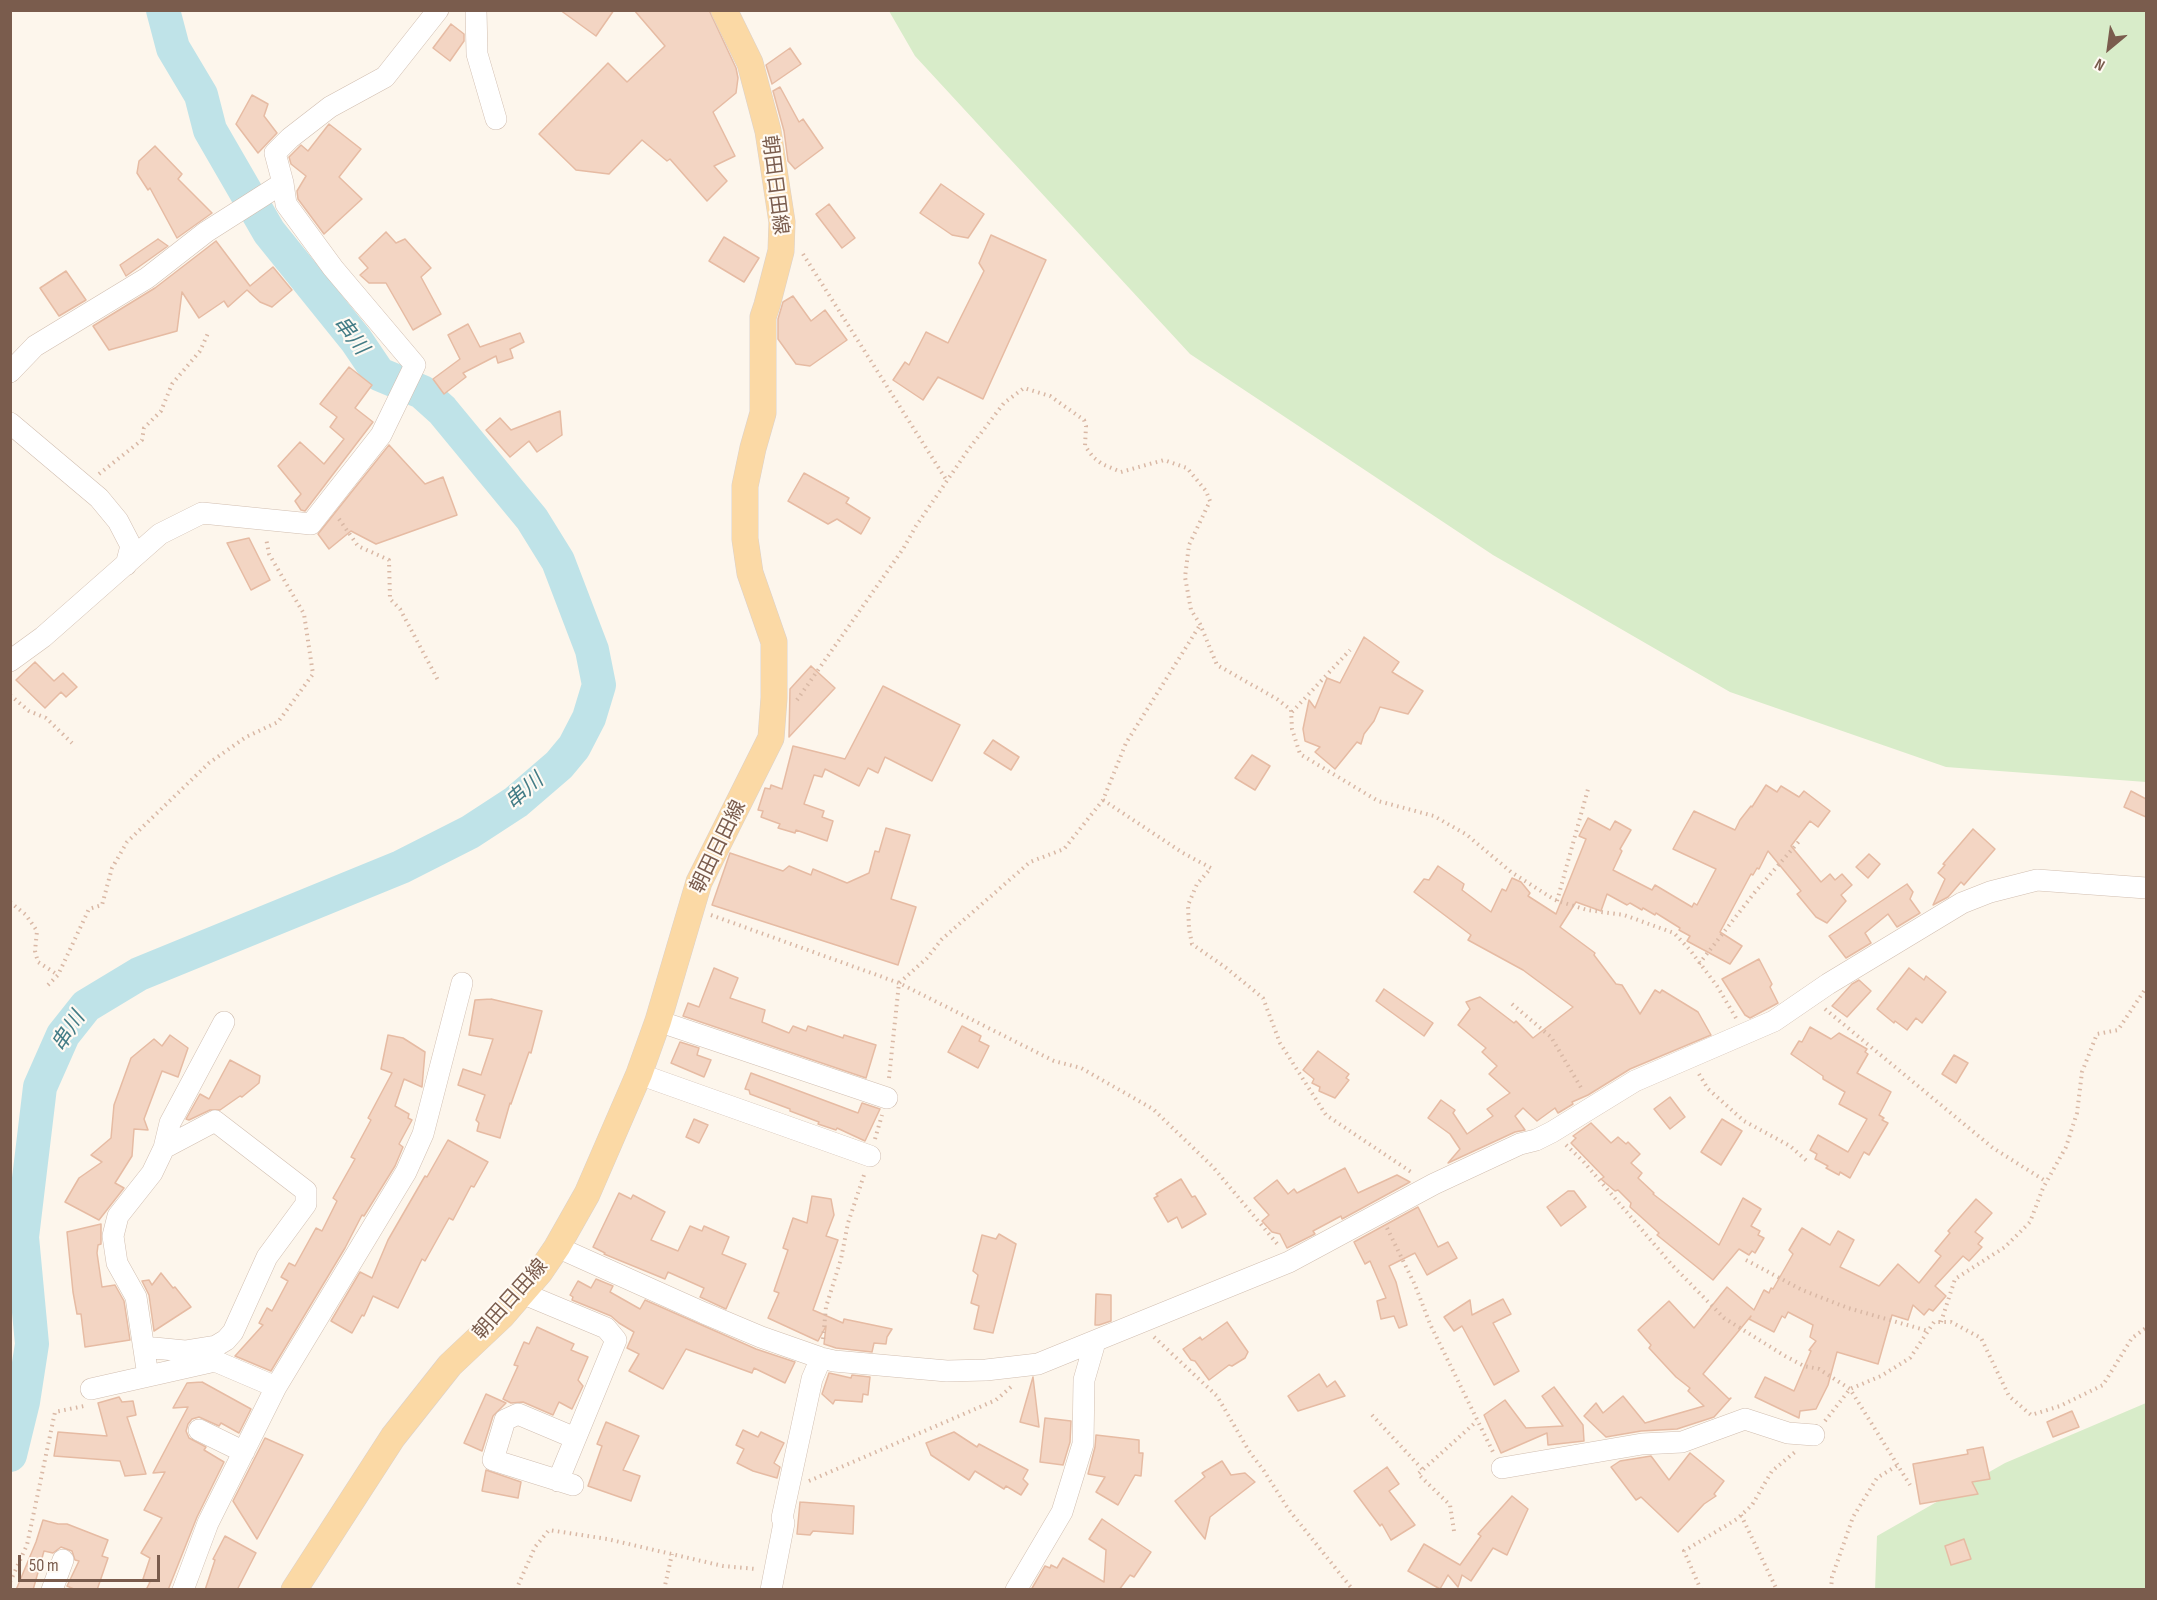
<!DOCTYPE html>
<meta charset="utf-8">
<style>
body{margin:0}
#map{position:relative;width:2157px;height:1600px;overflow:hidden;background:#fdf6ec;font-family:"Sofia Sans Condensed",sans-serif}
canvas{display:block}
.frame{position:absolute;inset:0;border:12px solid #7a5c4d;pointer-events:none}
.north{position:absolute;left:2079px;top:18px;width:60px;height:60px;-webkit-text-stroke:4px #fffaf3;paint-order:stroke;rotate:209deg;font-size:16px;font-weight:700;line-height:24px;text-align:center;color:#7a5c4d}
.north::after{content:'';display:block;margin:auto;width:21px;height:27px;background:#7a5c4d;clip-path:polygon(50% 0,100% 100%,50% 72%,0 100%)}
.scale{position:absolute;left:18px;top:1555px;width:142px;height:27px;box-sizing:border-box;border:3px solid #7a5c4d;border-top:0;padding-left:8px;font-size:18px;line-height:21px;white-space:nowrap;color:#7a5c4d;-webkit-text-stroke:4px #fffaf3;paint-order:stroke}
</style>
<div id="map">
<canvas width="2157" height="1600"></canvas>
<div class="frame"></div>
<div class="north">N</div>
<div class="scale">50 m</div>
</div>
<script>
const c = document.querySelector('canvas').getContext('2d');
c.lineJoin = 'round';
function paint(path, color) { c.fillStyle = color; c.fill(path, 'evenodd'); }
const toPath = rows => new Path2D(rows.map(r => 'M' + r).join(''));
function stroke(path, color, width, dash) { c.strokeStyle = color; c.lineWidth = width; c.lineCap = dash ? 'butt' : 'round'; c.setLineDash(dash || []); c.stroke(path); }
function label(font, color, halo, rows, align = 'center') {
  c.font = font + ' "Sofia Sans Condensed","Noto Sans JP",sans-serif'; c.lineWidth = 4.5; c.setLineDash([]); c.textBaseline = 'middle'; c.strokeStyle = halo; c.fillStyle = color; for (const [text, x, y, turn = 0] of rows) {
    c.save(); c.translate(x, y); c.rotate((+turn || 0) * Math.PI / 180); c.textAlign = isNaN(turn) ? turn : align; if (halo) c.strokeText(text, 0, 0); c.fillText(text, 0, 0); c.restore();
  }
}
paint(toPath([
 [889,11,2146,11,2146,782,1946,767,1730,692,1493,555,1190,354,915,56],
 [2146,1403,2146,1589,1875,1590,1877,1536,2005,1463]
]), '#d8ecc9');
stroke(toPath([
 [10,1455,23,1402,32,1344,22,1237,40,1087,63,1035,86,1006,139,974,401,867,470,832,516,802,559,765,574,747,589,718,599,685,592,650,558,561,532,519,442,410,422,392,379,374,356,340,269,232,210,130,201,95,173,48,163,10]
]), '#bfe3e8', 34);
const building = toPath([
 [560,10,614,10,596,36,560,10],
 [634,10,709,10,736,68,738,78,736,93,713,112,735,156,714,166,727,181,707,201,670,159,667,161,642,140,609,174,576,170,539,134,608,63,627,82,665,46,634,10],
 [451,24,464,34,464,41,450,61,433,48,451,24],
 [790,48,801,64,772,84,766,65,790,48],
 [780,87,799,122,803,119,823,148,795,169,788,161,784,131,773,91,780,87],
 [252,95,268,104,264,116,277,133,258,153,236,124,252,95],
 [329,124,361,149,339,177,362,199,324,234,298,199,297,191,306,176,291,164,289,157,301,145,308,151,329,124],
 [155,146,182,174,178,179,212,213,177,238,150,188,148,190,137,173,139,161,155,146],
 [941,184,984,214,968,238,952,235,920,213,941,184],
 [829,204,855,238,842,248,816,214,829,204],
 [386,232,396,243,405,239,431,268,421,277,441,314,413,330,386,283,369,283,360,275,368,268,359,258,386,232],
 [991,235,1046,260,983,399,938,377,923,400,893,380,905,362,909,365,926,332,948,343,984,271,979,263,991,235],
 [724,237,759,258,744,282,709,261,724,237],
 [158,239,168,246,126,276,120,265,158,239],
 [216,241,250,286,273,267,292,290,272,307,260,302,247,290,228,307,224,301,199,318,182,292,177,331,109,350,93,326,155,288,216,241],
 [66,271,86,300,59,316,40,288,66,271],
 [793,296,811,321,825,310,847,340,810,366,796,364,778,339,778,319,783,302,793,296],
 [468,324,480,347,520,333,524,342,510,349,513,358,498,363,496,356,463,373,466,377,444,394,433,379,460,359,448,335,468,324],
 [349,367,372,385,355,408,373,422,305,511,301,510,295,501,301,494,278,466,300,442,324,464,344,439,330,427,337,417,320,404,349,367],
 [560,411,562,435,537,452,529,441,510,457,486,430,500,418,511,430,560,411],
 [389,445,425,484,443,477,457,515,376,544,351,531,329,549,318,534,389,445],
 [804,473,849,498,846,503,870,518,861,534,837,519,828,524,788,501,804,473],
 [249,538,270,580,251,590,227,543,249,538],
 [1364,637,1399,662,1392,672,1423,691,1408,714,1380,707,1374,721,1364,734,1361,744,1357,742,1335,769,1315,752,1320,747,1305,741,1303,729,1309,700,1315,708,1327,678,1340,683,1364,637],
 [35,662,54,681,63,673,77,687,66,697,61,692,45,708,16,680,35,662],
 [811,666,835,688,789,737,790,689,811,666],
 [883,686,960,725,932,781,885,757,878,773,868,768,859,786,825,769,822,777,814,775,804,804,824,811,822,817,833,821,827,841,796,830,795,833,778,828,780,824,761,817,763,811,758,810,765,788,770,789,771,785,782,789,793,746,845,759,883,686],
 [993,740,1019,757,1011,770,984,753,993,740],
 [1252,755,1270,766,1255,790,1235,778,1252,755],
 [1766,785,1777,792,1781,786,1799,797,1804,791,1830,811,1818,827,1810,821,1791,846,1821,882,1830,874,1835,880,1842,874,1852,885,1841,895,1846,901,1827,923,1816,917,1797,894,1801,891,1768,851,1759,869,1757,868,1753,875,1751,874,1720,932,1742,946,1730,964,1687,941,1690,936,1679,930,1680,928,1656,913,1655,915,1643,908,1642,910,1630,903,1627,905,1607,894,1601,911,1576,902,1560,927,1595,953,1594,955,1616,984,1622,985,1640,1014,1655,990,1660,993,1662,990,1698,1012,1711,1035,1630,1069,1588,1095,1572,1102,1573,1104,1558,1113,1555,1108,1537,1121,1523,1108,1515,1116,1525,1130,1515,1132,1448,1163,1460,1149,1450,1134,1428,1118,1441,1100,1455,1110,1453,1113,1467,1134,1493,1116,1487,1109,1510,1093,1489,1074,1497,1066,1482,1052,1486,1048,1458,1025,1470,1009,1466,1002,1480,997,1514,1023,1516,1021,1533,1038,1573,1007,1523,970,1468,940,1471,935,1414,892,1424,879,1429,880,1438,866,1464,884,1462,890,1491,912,1502,889,1506,891,1512,878,1521,882,1530,893,1528,896,1556,914,1586,839,1579,836,1588,818,1610,830,1615,821,1631,830,1620,849,1622,851,1613,870,1652,890,1655,885,1692,907,1694,903,1697,905,1716,869,1673,849,1681,834,1694,811,1735,830,1740,820,1751,806,1752,807,1766,785],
 [2131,791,2146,799,2146,817,2124,807,2131,791],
 [886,828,910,835,891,899,916,907,898,965,712,905,730,853,783,871,789,866,811,875,813,869,847,883,869,873,875,851,879,852,886,828],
 [1973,829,1995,849,1964,885,1961,882,1948,897,1933,905,1945,879,1938,873,1945,865,1943,864,1973,829],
 [1869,854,1880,864,1868,878,1856,867,1869,854],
 [1907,884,1913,892,1910,899,1920,913,1897,927,1888,914,1865,933,1871,943,1846,958,1829,936,1907,884],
 [1759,959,1772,984,1770,987,1778,1003,1750,1018,1745,1015,1722,979,1759,959],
 [714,968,738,978,730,998,765,1010,762,1022,789,1033,793,1026,806,1031,808,1026,843,1038,844,1035,876,1045,866,1078,683,1016,688,1003,699,1007,714,968],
 [1909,968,1924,980,1926,976,1946,992,1922,1023,1916,1018,1907,1030,1895,1021,1894,1023,1877,1009,1909,968],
 [1859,980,1871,991,1847,1017,1832,1006,1852,984,1859,980],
 [1384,989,1433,1023,1424,1036,1376,1001,1384,989],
 [491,999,542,1011,531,1053,529,1052,511,1104,510,1103,500,1138,477,1131,479,1123,476,1120,485,1095,458,1085,463,1069,481,1075,493,1039,469,1035,475,1000,491,999],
 [962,1026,981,1036,979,1041,989,1046,978,1068,948,1052,962,1026],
 [1810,1027,1831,1039,1839,1033,1867,1049,1865,1052,1868,1054,1857,1073,1891,1092,1879,1115,1884,1118,1882,1120,1888,1123,1869,1155,1864,1152,1850,1178,1840,1172,1839,1175,1826,1168,1828,1166,1815,1159,1817,1154,1810,1150,1818,1135,1848,1152,1867,1119,1839,1104,1845,1092,1823,1079,1823,1076,1791,1054,1799,1041,1802,1042,1810,1027],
 [170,1035,188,1048,178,1077,162,1071,144,1119,148,1130,134,1129,132,1156,115,1183,124,1188,99,1220,65,1202,79,1178,102,1162,91,1155,111,1138,114,1105,131,1058,154,1039,162,1046,170,1035],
 [388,1035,403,1038,425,1052,422,1087,404,1079,395,1106,409,1114,408,1118,412,1120,399,1144,403,1147,395,1166,364,1216,362,1215,345,1248,271,1371,235,1356,263,1325,259,1323,267,1308,272,1311,288,1281,281,1277,289,1263,295,1266,316,1228,322,1231,337,1201,333,1198,355,1159,351,1157,371,1120,368,1118,392,1073,381,1069,388,1035],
 [680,1042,699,1048,697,1055,711,1060,704,1077,671,1063,680,1042],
 [1318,1051,1349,1074,1346,1078,1349,1080,1335,1098,1319,1091,1320,1087,1312,1083,1314,1079,1303,1070,1318,1051],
 [1954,1055,1968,1063,1956,1083,1942,1074,1954,1055],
 [230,1060,260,1076,259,1083,242,1097,240,1096,220,1110,210,1110,189,1120,186,1119,200,1094,209,1099,230,1060],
 [751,1073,858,1113,862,1103,880,1109,865,1141,837,1128,836,1130,818,1124,819,1122,790,1111,790,1109,750,1094,749,1090,745,1089,751,1073],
 [1670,1097,1685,1117,1670,1129,1654,1109,1670,1097],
 [694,1119,708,1125,699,1143,686,1137,694,1119],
 [1722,1119,1742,1131,1721,1165,1701,1152,1722,1119],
 [1591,1123,1611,1143,1618,1137,1626,1144,1628,1142,1640,1154,1631,1163,1642,1173,1638,1178,1654,1193,1653,1194,1719,1245,1743,1198,1761,1209,1751,1226,1760,1231,1758,1235,1764,1238,1755,1253,1752,1251,1749,1255,1739,1249,1713,1280,1657,1235,1659,1233,1630,1207,1631,1203,1618,1190,1615,1191,1601,1179,1604,1177,1571,1143,1576,1138,1573,1136,1591,1123],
 [448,1140,488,1162,474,1187,471,1186,453,1220,449,1218,425,1261,422,1259,398,1308,373,1296,364,1316,362,1315,352,1333,331,1321,360,1272,372,1278,388,1240,425,1176,427,1177,448,1140],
 [1345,1168,1358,1193,1397,1175,1410,1182,1342,1219,1341,1216,1313,1231,1315,1234,1287,1248,1280,1234,1272,1232,1262,1221,1269,1215,1254,1198,1277,1180,1288,1194,1294,1189,1297,1193,1345,1168],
 [1181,1179,1192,1197,1195,1196,1206,1214,1182,1228,1177,1217,1168,1222,1154,1198,1158,1196,1156,1194,1181,1179],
 [1568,1191,1574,1191,1586,1207,1561,1226,1547,1207,1568,1191],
 [619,1193,631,1199,633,1195,665,1212,651,1240,678,1251,690,1226,702,1231,704,1226,729,1237,722,1254,746,1264,726,1309,700,1297,704,1288,668,1272,665,1279,604,1254,605,1253,593,1247,619,1193],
 [812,1196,831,1199,834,1215,826,1236,838,1240,813,1310,843,1323,844,1319,892,1329,887,1337,886,1344,874,1343,872,1352,836,1348,824,1344,826,1326,818,1341,768,1318,779,1293,774,1291,788,1250,783,1248,793,1218,807,1223,812,1196],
 [1976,1199,1992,1213,1975,1232,1983,1238,1978,1244,1982,1247,1969,1261,1963,1256,1935,1286,1946,1296,1933,1311,1929,1309,1924,1315,1913,1305,1908,1320,1892,1315,1878,1364,1837,1352,1828,1385,1816,1409,1800,1411,1799,1418,1755,1397,1765,1377,1794,1391,1811,1351,1809,1350,1816,1341,1810,1337,1813,1325,1788,1312,1785,1318,1782,1316,1774,1332,1749,1319,1751,1316,1703,1374,1729,1399,1731,1398,1714,1417,1677,1429,1641,1431,1606,1437,1584,1416,1596,1403,1603,1413,1623,1396,1645,1423,1704,1406,1688,1391,1690,1388,1676,1377,1649,1348,1651,1345,1638,1330,1669,1301,1694,1328,1727,1287,1754,1310,1764,1290,1769,1293,1771,1288,1773,1289,1793,1254,1789,1250,1802,1228,1830,1245,1838,1231,1854,1240,1840,1267,1879,1286,1898,1264,1919,1283,1941,1256,1935,1251,1950,1233,1948,1231,1976,1199],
 [1418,1207,1438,1247,1448,1242,1457,1258,1427,1275,1415,1253,1389,1266,1396,1282,1407,1325,1399,1328,1394,1316,1381,1319,1377,1301,1386,1298,1370,1261,1365,1264,1354,1242,1418,1207],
 [101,1224,101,1244,98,1245,97,1253,102,1287,115,1285,124,1301,130,1340,85,1347,81,1314,77,1314,73,1292,67,1232,101,1224],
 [999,1234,1016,1244,993,1333,974,1329,979,1306,971,1303,978,1275,973,1271,982,1235,996,1239,999,1234],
 [161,1273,173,1288,175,1287,191,1307,154,1331,149,1295,142,1281,149,1280,152,1285,161,1273],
 [596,1279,613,1286,610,1292,640,1309,645,1300,756,1349,795,1362,785,1383,754,1368,752,1373,686,1349,663,1389,629,1371,639,1354,627,1348,634,1332,619,1323,611,1316,572,1300,573,1297,570,1295,578,1281,591,1288,596,1279],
 [1096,1294,1111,1295,1111,1321,1099,1325,1095,1325,1096,1294],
 [1503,1299,1511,1314,1493,1323,1519,1371,1494,1385,1462,1326,1454,1331,1444,1317,1470,1300,1472,1315,1503,1299],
 [1227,1322,1248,1352,1245,1358,1232,1366,1229,1365,1209,1380,1195,1361,1191,1360,1183,1349,1200,1337,1202,1340,1227,1322],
 [537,1327,574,1344,571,1350,588,1357,578,1380,583,1386,572,1409,559,1402,553,1415,523,1402,511,1403,503,1399,518,1366,514,1365,524,1342,529,1344,537,1327],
 [829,1373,851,1378,852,1375,870,1377,868,1395,863,1394,862,1402,835,1400,833,1404,822,1394,829,1373],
 [1319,1374,1327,1387,1335,1381,1345,1396,1298,1411,1288,1396,1319,1374],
 [1033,1377,1039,1427,1020,1422,1033,1377],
 [202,1382,251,1409,239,1433,221,1423,219,1426,199,1417,192,1419,188,1424,186,1431,189,1438,206,1447,204,1450,224,1462,197,1517,168,1590,146,1590,150,1582,143,1579,150,1558,141,1553,162,1518,144,1510,165,1472,153,1473,188,1407,173,1408,187,1383,202,1382],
 [1554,1387,1583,1425,1584,1441,1548,1445,1547,1433,1501,1453,1484,1415,1505,1400,1526,1428,1563,1426,1542,1396,1554,1387],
 [486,1394,506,1403,493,1416,482,1451,464,1443,486,1394],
 [119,1397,122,1402,133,1401,136,1415,127,1417,146,1474,125,1476,120,1461,54,1456,58,1432,107,1436,98,1403,119,1397],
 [2072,1411,2079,1427,2053,1437,2047,1422,2072,1411],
 [1045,1418,1071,1421,1070,1442,1063,1465,1040,1462,1045,1418],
 [606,1422,639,1436,623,1470,640,1476,631,1501,588,1486,602,1446,597,1444,606,1422],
 [743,1430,758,1437,761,1432,784,1443,774,1463,780,1467,777,1478,753,1471,737,1463,744,1449,736,1445,743,1430],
 [954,1432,977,1447,979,1444,1028,1470,1023,1479,1028,1484,1021,1495,1006,1486,1004,1489,975,1471,969,1480,931,1455,926,1443,954,1432],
 [1096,1435,1139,1440,1139,1453,1143,1453,1141,1476,1135,1475,1118,1505,1096,1492,1105,1477,1088,1474,1095,1447,1096,1435],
 [265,1438,303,1455,257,1539,233,1501,265,1438],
 [1983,1447,1990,1479,1972,1482,1978,1494,1920,1504,1913,1464,1968,1454,1967,1450,1983,1447],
 [1690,1453,1724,1481,1714,1494,1716,1496,1704,1504,1678,1532,1641,1497,1636,1500,1611,1467,1620,1461,1651,1456,1669,1480,1690,1453],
 [1222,1461,1231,1475,1245,1473,1255,1482,1210,1517,1205,1539,1175,1501,1205,1477,1202,1473,1222,1461],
 [1387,1467,1399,1484,1389,1491,1415,1525,1391,1540,1382,1524,1380,1526,1354,1491,1387,1467],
 [486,1470,521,1482,518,1498,482,1491,486,1470],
 [1512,1496,1528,1509,1507,1555,1493,1548,1471,1581,1462,1575,1458,1587,1448,1575,1440,1589,1408,1571,1424,1544,1460,1565,1481,1536,1478,1534,1512,1496],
 [800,1502,854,1506,853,1534,813,1531,810,1535,797,1534,800,1502],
 [1102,1519,1151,1552,1134,1577,1130,1575,1119,1590,1031,1590,1045,1566,1050,1568,1051,1565,1057,1568,1063,1558,1104,1582,1106,1550,1089,1539,1102,1519],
 [43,1520,58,1524,67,1524,108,1540,102,1556,108,1558,97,1590,76,1590,67,1586,79,1561,75,1560,72,1551,61,1547,53,1553,44,1551,33,1590,16,1590,36,1542,43,1520],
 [225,1536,256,1553,237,1590,205,1590,215,1560,213,1559,225,1536],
 [1964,1539,1971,1559,1951,1565,1945,1546,1964,1539]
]);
paint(building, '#f3d5c3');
stroke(building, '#e6bba3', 1.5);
const minor = toPath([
 [476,10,477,54,496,119],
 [10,372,35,346,147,278,206,232,283,183],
 [10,423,99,498,118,521,131,546,126,565],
 [10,661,43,637,160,534,202,513,311,524,381,435,415,365,333,268,286,204,283,183,275,153,290,138,330,107,385,77,438,10],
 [658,1021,887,1098],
 [639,1074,870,1156],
 [557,1247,704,1313,761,1337,821,1358,834,1361,947,1371,986,1370,1038,1364,1289,1262,1434,1184,1520,1144,1536,1140,1552,1132,1635,1081,1774,1021,1828,984,1962,903,1990,892,2037,880,2146,888],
 [522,1293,606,1328,616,1340,558,1481],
 [144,1347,185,1351,216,1346,226,1340,233,1332,267,1257,306,1204,306,1191,215,1121,164,1148],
 [148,1376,136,1297,117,1263,113,1236,118,1216,152,1173,164,1148,170,1123,224,1022],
 [91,1389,215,1361,276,1387],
 [199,1430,244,1452],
 [1502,1468,1642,1444,1682,1442,1745,1419,1788,1433,1814,1435],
 [573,1485,493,1460,505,1420,518,1414,575,1438],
 [52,1590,63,1560],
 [183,1590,208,1523,276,1387,406,1172,423,1134,462,983],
 [771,1590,784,1523,782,1518,812,1379,821,1358],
 [1016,1590,1062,1512,1083,1444,1084,1380,1095,1342]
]);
const major = toPath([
 [294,1590,393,1437,450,1365,502,1316,540,1272,557,1247,587,1194,639,1074,658,1021,699,882,771,738,774,698,774,642,750,573,745,539,745,486,753,448,763,413,763,317,767,305,781,251,782,222,768,131,750,63,724,10]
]);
stroke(minor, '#d1beb0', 22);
stroke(major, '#dad1cd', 27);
stroke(toPath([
 [803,254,947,481],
 [99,474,142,440,144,428,161,411,172,384,200,351,209,331],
 [339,519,358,546,389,560,390,599,400,609,439,682],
 [10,695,29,711,46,718,72,743],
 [797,700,903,549,916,526,968,450,1004,403,1024,388,1050,396,1084,420,1086,426,1085,446,1093,457,1102,464,1121,472,1164,460,1187,468,1206,491,1210,501,1189,545,1185,577,1191,610,1200,624,1217,665,1277,699,1291,710,1292,729,1300,754,1378,801,1434,816,1467,835,1511,872,1555,900,1587,910,1624,915,1674,933,1690,950,1717,986,1736,1018],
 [1292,712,1350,650],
 [1103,800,1183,853,1211,868,1197,884,1188,905,1189,929,1192,944,1225,967,1263,998,1280,1043,1326,1115,1414,1174],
 [1557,901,1588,789],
 [10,902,26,915,37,931,35,951,38,962,58,975],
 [711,915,899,983,1054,1061,1081,1068,1153,1109,1213,1167,1279,1246],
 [1699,964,1755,892,1801,839],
 [48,985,58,975,89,909,102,905,112,868,127,842,209,763,246,737,278,722,313,674,304,614,269,554,266,538],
 [1512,1004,1551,1037,1583,1091],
 [1825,1009,1993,1148,2047,1182],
 [1699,1074,1708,1089,1744,1121,1790,1146,1809,1163],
 [889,1078,899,983,927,958,942,939,1030,862,1064,849,1103,800,1126,743,1200,625],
 [875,1139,882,1115],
 [1566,1145,1583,1161,1672,1265,1724,1318,1785,1356,1804,1366,1819,1369,1850,1389,1910,1485],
 [1387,1228,1415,1285,1430,1324,1493,1452],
 [1746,1260,1802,1290,1848,1308,1928,1331],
 [1941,1322,1955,1279,2005,1247,2030,1222,2043,1188,2066,1147,2077,1113,2082,1072,2097,1034,2118,1030,2146,988],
 [1154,1337,1217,1396,1249,1451,1264,1471,1289,1510,1353,1590],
 [823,1339,826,1307,841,1259,848,1223,865,1172],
 [1372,1415,1423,1470],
 [1825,1421,1850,1389,1881,1376,1910,1358,1934,1322,1951,1322,1981,1338,2009,1396,2031,1415,2060,1406,2103,1385,2132,1338,2146,1328],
 [809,1481,996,1400,1011,1387],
 [1741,1515,1777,1590],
 [1454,1531,1450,1505,1418,1474,1477,1421],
 [10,1582,27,1545,55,1412,84,1406],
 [516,1590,535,1547,549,1530,607,1539,723,1566,756,1569],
 [664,1590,672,1554],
 [1701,1590,1684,1551,1737,1519,1752,1505,1772,1471,1795,1452],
 [1831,1590,1832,1577,1853,1517,1877,1478,1898,1465]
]), '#d9b8a5', 4, [1.5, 4.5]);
stroke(minor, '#fff', 21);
stroke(major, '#fbd9a5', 26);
label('20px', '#7a5c4d', '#fffaf3', [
 ["朝田日田線",774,185,83],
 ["朝田日田線",719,847,-64],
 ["朝田日田線",511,1300,-48]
]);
label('italic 21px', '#437c86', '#fffaf3', [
 ["串川",350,336,52],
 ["串川",525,792,-41],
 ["串川",69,1032,-57]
]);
</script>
